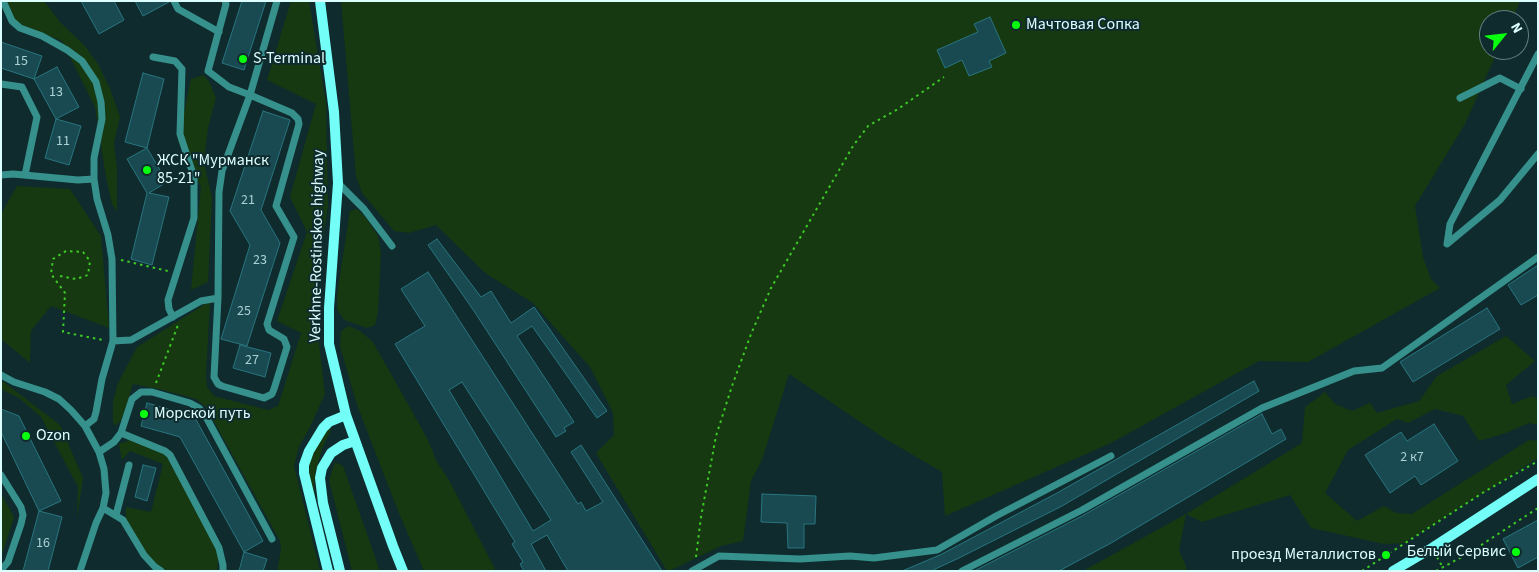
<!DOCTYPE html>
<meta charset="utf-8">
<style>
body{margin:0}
#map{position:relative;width:1539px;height:572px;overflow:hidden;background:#0f2b2e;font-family:"Source Sans 3",sans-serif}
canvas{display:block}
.frame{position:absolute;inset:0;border:2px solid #dcfeff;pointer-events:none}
.north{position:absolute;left:1479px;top:10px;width:50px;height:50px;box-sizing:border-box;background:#0f2b2e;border:1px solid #617f82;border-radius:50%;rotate:61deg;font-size:14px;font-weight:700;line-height:20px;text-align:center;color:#dcfeff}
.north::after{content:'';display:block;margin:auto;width:18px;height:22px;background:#08ff0d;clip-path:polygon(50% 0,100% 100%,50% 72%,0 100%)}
</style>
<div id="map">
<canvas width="1539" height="572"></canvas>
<div class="frame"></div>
<div class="north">N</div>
</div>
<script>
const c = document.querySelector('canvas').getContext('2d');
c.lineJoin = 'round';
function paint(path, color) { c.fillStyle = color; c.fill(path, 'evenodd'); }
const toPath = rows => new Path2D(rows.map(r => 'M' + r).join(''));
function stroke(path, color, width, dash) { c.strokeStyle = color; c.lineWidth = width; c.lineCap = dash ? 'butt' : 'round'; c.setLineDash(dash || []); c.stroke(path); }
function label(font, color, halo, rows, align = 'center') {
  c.font = font + ' "Source Sans 3",sans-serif'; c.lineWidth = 4; c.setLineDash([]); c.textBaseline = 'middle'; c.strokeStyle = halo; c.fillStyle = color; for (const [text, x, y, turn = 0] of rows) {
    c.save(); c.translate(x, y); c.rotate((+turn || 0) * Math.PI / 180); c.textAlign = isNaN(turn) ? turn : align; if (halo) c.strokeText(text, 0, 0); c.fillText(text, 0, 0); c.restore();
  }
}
paint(toPath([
 [1,1,44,1,60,22,85,46,98,64,111,91,120,117,114,143,117,170,117,212,112,204,106,177,95,107,62,41,9,20,1,7],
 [291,1,309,1,326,103,328,206,314,301,325,394,310,427,299,447,294,466,320,571,277,571,281,550,280,541,206,407,196,399,163,390,133,384,122,419,115,426,113,422,113,402,118,383,137,347,210,301,206,376,207,387,214,396,268,410,278,406,301,333,277,321,307,232,290,197,316,104,267,80],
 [341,1,1520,1,1512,20,1489,20,1489,50,1498,50,1465,124,1415,206,1423,257,1431,279,1440,288,1308,362,1259,361,1111,443,945,516,942,472,884,438,789,374,762,460,751,481,743,541,721,546,669,571,667,571,596,453,614,435,613,413,590,367,533,303,485,273,436,225,409,233,394,231,362,193,356,176],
 [204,75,210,83,216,98,208,128,204,163,212,198,208,282,191,290,201,187,178,142,191,79],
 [17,186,70,189,101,236,109,328,51,306,31,331,30,363,1,339,1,214],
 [357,209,366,218,378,236,381,253,378,312,375,325,367,328,344,320,337,309,337,294,350,211],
 [349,326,360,331,373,342,427,438,437,462,449,480,496,571,424,571,398,511,357,405,340,346,341,331],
 [1506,336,1535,361,1506,385,1512,404,1532,396,1538,399,1538,425,1529,423,1506,433,1479,441,1463,416,1435,409,1408,423,1397,419,1348,450,1325,493,1357,521,1384,506,1396,513,1412,514,1529,440,1538,441,1538,458,1404,543,1384,544,1311,528,1290,495,1202,522,1186,514,1179,550,1188,571,1083,571,1186,514,1302,443,1305,407,1325,392,1335,404,1352,411,1370,403,1377,413,1419,401,1437,376],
 [1,380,60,425,83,478,77,520,78,487,41,417,19,398,1,389],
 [328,428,331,430,322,449,315,473,314,487,315,500,309,474,310,457],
 [133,439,163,450,219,552,217,570,156,571,126,519,126,507,151,512,163,464,130,451,122,460,119,444],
 [335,462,343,466,380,571,352,571,329,480],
 [1,494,14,517,1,558]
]), '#163911');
const building = toPath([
 [81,1,114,1,124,20,99,34,81,1],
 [135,1,169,1,169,2,143,16,135,1],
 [242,1,266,1,244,70,222,63,242,1],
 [990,17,1006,53,989,61,992,67,969,76,962,60,945,68,937,50,978,32,974,24,990,17],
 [1,42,42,56,34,79,1,68,1,42],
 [57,67,79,107,56,119,34,79,57,67],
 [143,73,164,79,147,148,167,182,149,193,169,197,152,265,131,259,147,193,127,159,147,148,125,142,143,73],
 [263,111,290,120,261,210,280,243,247,346,221,339,250,245,230,211,263,111],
 [56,119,81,126,69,165,45,158,56,119],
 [437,239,481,297,491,291,511,323,534,307,607,411,597,418,532,326,517,336,574,422,564,428,566,431,556,437,474,311,428,245,437,239],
 [1538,265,1538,295,1521,305,1508,285,1538,265],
 [428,272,578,504,581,502,586,511,603,502,571,452,581,445,662,571,568,571,547,535,531,544,546,571,524,571,520,564,523,562,512,544,515,542,395,344,425,326,401,289,428,272],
 [462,382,551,520,533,531,449,390,462,382],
 [1487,308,1500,329,1413,382,1400,362,1487,308],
 [240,345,271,353,265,377,233,368,240,345],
 [1254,381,1259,391,1062,506,959,558,931,571,902,571,940,555,1057,493,1254,381],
 [147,403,194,416,263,541,244,552,180,437,141,426,147,403],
 [1,409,19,416,61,501,39,511,1,432,1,409],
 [1262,414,1272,434,1281,429,1286,439,1111,543,1059,571,974,571,1082,516,1262,414],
 [1434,424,1458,461,1421,485,1415,476,1390,493,1365,455,1401,432,1407,441,1434,424],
 [143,465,156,468,147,501,135,497,143,465],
 [762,494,816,496,815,524,804,524,804,548,788,548,787,523,761,522,762,494],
 [39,511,62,517,48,571,23,571,39,511],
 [1538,520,1538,557,1518,568,1503,539,1538,520],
 [244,552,267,559,263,571,239,571,244,552]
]);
paint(building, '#194a51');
stroke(building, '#29757f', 1);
stroke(toPath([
 [121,260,168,271],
 [60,276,76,279,88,275,90,261,83,252,66,251,53,259,51,274,65,293,63,332,103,340],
 [156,383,178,325],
 [696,557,701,517,716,436,732,386,751,334,771,288,853,146,868,126,898,109,944,77],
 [1437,557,1442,566],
 [1362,571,1484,492,1538,461],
 [1436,571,1469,553,1538,508]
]), '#3cca25', 2, [2.5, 4]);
stroke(toPath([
 [3,1,12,21,20,28,42,36,67,50,82,61,96,82,101,102,102,119,94,158,94,179,97,199,108,235,112,259,113,341,102,379,96,412,94,419,85,426],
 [174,1,178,9,219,32],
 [225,1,226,4,208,71,229,87,250,95,292,113,298,119,299,124,276,206,294,237,267,324,269,330,284,339,287,347,274,389,272,394,264,398,222,386,218,384,214,377,218,298,219,192,222,171,250,95,277,1],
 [1538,54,1450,224,1447,244,1500,200,1538,154],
 [153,57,175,61,182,69,180,134,194,177,194,218,168,300,169,309,173,317],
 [1,84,22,87,37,117,25,175],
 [1460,98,1500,78,1521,89],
 [1,175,13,174,78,180,94,179],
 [338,183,364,209,392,246],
 [113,341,131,340,201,301,218,298],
 [1,375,14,382,45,392,59,399,71,410,85,426,99,452,104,469,106,493,103,508,96,523,80,571],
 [121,433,132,399,141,392,152,392,190,403,199,408,205,415,272,539],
 [99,452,114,442,121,433,165,451,170,455,219,548,223,565,223,571],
 [1,475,21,507,23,515,21,524,8,562,1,570],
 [103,508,123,520,144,555,155,567,161,571],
 [116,515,129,465],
 [692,571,719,556,800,559,850,556,874,558,937,550,996,516,1111,456],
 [962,571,1082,510,1262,408,1354,371,1382,368,1538,257]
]), '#36918d', 7);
stroke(toPath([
 [320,1,334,112,338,183,329,308,329,344,346,415,393,546,403,571],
 [328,571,304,473,304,465,309,451,323,428,329,422,346,415],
 [340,571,323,503,320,478,322,468,331,453,343,445,355,441],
 [1393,571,1432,548,1538,479]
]), '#73fff7', 10);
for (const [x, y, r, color] of [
 [1016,25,5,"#08ff0d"],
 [243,59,5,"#08ff0d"],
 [147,170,5,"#08ff0d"],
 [144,414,5,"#08ff0d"],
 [26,436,5,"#08ff0d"],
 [1516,552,5,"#08ff0d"],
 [1386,555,5,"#08ff0d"]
]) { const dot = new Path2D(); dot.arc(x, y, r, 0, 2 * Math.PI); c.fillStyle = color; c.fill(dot); stroke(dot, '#0f2b2e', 2); }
label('14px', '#abd1d4', null, [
 ["15",21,62],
 ["13",56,93],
 ["11",63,142],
 ["21",248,201],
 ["23",260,261],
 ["25",244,312],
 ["27",252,361],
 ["2 к7",1412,458],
 ["16",43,544]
]);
label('16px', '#dcfeff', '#0f2b2e', [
 ["Мачтовая Сопка",1026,25],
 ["S-Terminal",253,59],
 ["ЖСК \"Мурманск",157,161],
 ["85-21\"",157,179],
 ["Морской путь",154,414],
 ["Ozon",36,436],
 ["Белый Сервис",1506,552,"right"],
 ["проезд Металлистов",1376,555,"right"]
], 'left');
label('16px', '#dcfeff', '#0f2b2e', [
 ["Verkhne-Rostinskoe highway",318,246,-89]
]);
</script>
